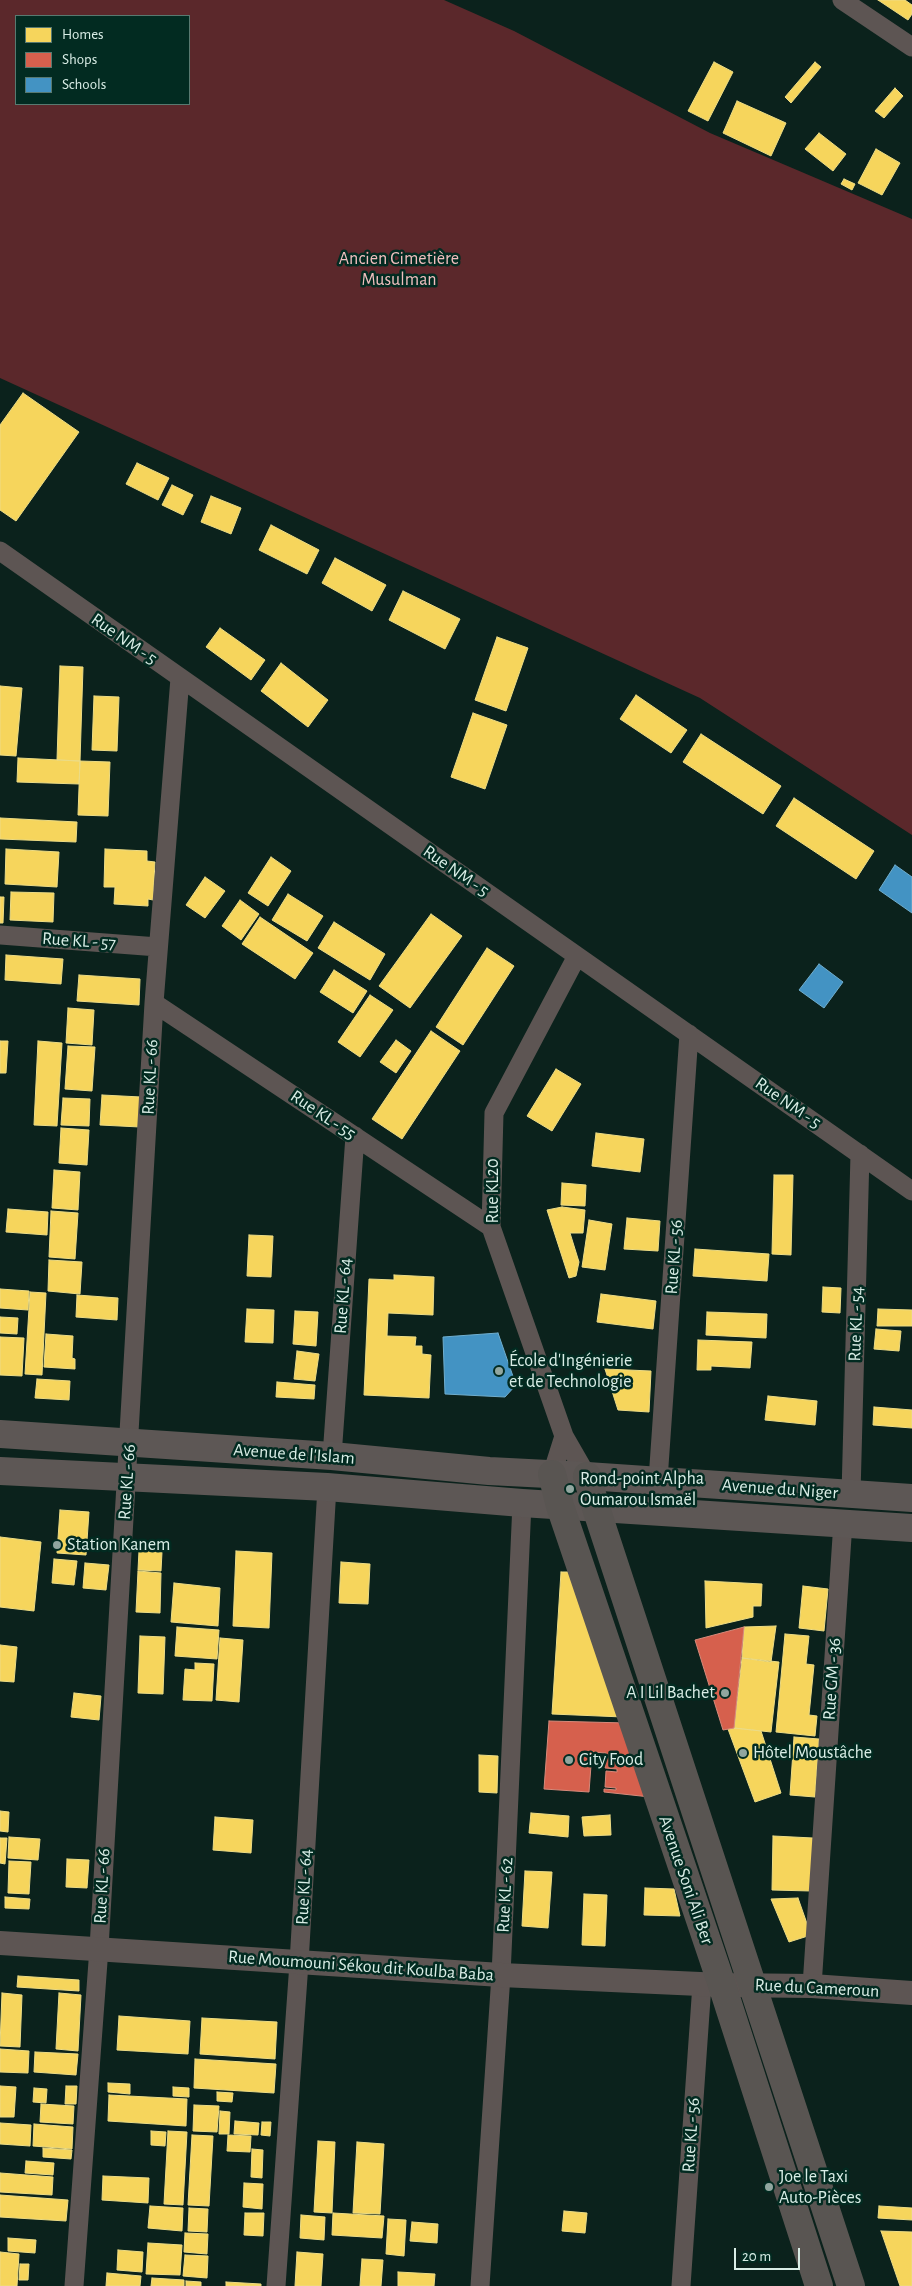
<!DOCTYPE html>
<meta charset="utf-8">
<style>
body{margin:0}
#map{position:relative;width:912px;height:2286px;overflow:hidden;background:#0b221c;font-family:"Alegreya Sans",sans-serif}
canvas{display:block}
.legend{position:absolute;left:15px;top:15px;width:175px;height:90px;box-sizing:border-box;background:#022b21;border:1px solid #587970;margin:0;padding:6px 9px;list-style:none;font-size:15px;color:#d9ede6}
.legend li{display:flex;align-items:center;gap:10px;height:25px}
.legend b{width:25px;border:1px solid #587970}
.scale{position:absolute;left:734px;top:2248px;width:66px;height:22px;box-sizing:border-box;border:2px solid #d9ede6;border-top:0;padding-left:6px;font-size:15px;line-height:18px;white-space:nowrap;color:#d9ede6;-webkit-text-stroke:4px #022b21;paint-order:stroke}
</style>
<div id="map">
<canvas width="912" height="2286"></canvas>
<ul class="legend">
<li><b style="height:14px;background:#f6d55c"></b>Homes</li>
<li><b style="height:14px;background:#d6604d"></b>Shops</li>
<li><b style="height:14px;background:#4393c3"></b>Schools</li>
</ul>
<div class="scale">20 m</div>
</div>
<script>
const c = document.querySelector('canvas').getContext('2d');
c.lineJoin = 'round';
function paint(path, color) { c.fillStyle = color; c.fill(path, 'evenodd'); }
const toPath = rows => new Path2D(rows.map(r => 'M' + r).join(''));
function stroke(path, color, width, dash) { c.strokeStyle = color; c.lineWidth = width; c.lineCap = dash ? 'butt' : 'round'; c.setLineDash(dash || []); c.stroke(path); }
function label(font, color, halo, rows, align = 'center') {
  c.font = font + ' "Alegreya Sans",sans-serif'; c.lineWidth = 5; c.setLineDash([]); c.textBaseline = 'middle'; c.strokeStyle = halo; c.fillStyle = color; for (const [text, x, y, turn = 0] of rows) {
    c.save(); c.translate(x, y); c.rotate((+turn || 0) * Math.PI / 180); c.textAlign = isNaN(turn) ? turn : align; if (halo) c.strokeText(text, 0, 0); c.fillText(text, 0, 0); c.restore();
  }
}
paint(toPath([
 [0,0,444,0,514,31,710,133,912,219,912,835,700,698,0,378],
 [16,16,189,16,189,104,16,104]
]), '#5b282b');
const homes = toPath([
 [878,0,905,0,912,5,912,14,908,20,878,0],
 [714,62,733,72,708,121,688,111,714,62],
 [815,62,821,67,791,103,785,97,815,62],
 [895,88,903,96,884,118,875,111,895,88],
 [737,101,786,123,771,156,723,133,737,101],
 [819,133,846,154,833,171,805,149,819,133],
 [876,149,900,163,882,195,858,183,876,149],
 [844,179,855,184,852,190,841,184,844,179],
 [23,393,79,432,16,521,0,510,0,425,23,393],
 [137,463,169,478,158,500,126,484,137,463],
 [172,485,193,495,183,515,162,505,172,485],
 [211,496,241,508,231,534,201,522,211,496],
 [271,525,319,550,307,574,259,550,271,525],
 [335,558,386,585,372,611,322,583,335,558],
 [403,591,460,619,445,649,389,620,403,591],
 [220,628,265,660,251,680,206,647,220,628],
 [497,637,528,648,506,711,475,700,497,637],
 [281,663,328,700,308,727,261,691,281,663],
 [60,666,83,667,80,761,57,760,60,666],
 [0,686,22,688,16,756,0,755,0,686],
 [636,695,687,730,671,753,620,719,636,695],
 [94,696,119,697,117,751,92,750,94,696],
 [473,713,507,725,485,789,451,777,473,713],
 [701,734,781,786,763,814,683,762,701,734],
 [18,758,80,761,79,784,17,782,18,758],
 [80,761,110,762,108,816,78,815,80,761],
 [794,798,874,851,856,879,776,826,794,798],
 [0,818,77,822,76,842,0,839,0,818],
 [6,849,59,852,57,887,5,884,6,849],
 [105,849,147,851,147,861,155,862,153,900,148,899,148,906,114,904,115,887,104,887,105,849],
 [271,857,291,871,268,906,248,893,271,857],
 [205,877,225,891,205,918,186,905,205,877],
 [11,892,54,893,53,922,10,920,11,892],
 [288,894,323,916,307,941,272,920,288,894],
 [0,897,4,897,3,923,0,923,0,897],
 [240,900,259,914,241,940,222,926,240,900],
 [431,914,462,936,410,1008,379,986,431,914],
 [260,917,313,953,295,979,242,944,260,917],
 [334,922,385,954,370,980,318,948,334,922],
 [487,948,514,966,463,1045,436,1027,487,948],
 [6,955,63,959,61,984,5,980,6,955],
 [334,970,367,991,353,1013,320,992,334,970],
 [79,975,140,979,139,1005,77,1001,79,975],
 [370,995,393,1010,360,1057,338,1042,370,995],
 [68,1008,94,1010,92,1045,66,1043,68,1008],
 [431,1031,460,1051,402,1139,372,1119,431,1031],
 [396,1040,411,1051,396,1073,380,1062,396,1040],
 [0,1041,8,1041,6,1073,0,1073,0,1041],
 [38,1041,62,1043,57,1126,34,1125,38,1041],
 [68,1046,95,1047,92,1091,65,1089,68,1046],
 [556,1069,581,1084,552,1131,527,1116,556,1069],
 [102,1095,141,1097,140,1127,100,1125,102,1095],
 [63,1098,90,1099,89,1126,61,1125,63,1098],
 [61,1128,89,1130,87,1165,59,1163,61,1128],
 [596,1133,644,1139,640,1172,592,1166,596,1133],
 [54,1170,80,1172,78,1210,52,1208,54,1170],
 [774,1175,793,1175,791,1255,772,1254,774,1175],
 [562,1183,586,1185,585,1206,561,1205,562,1183],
 [562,1207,585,1210,583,1233,570,1233,579,1262,576,1276,569,1278,547,1210,562,1207],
 [8,1209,48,1212,47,1235,6,1232,8,1209],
 [51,1211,78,1213,75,1259,49,1257,51,1211],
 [627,1218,660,1221,658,1251,624,1249,627,1218],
 [589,1220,612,1224,605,1270,582,1267,589,1220],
 [249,1235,273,1236,271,1277,247,1276,249,1235],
 [695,1249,769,1254,767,1281,693,1276,695,1249],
 [49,1260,82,1262,80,1294,48,1291,49,1260],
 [394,1275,434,1277,433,1315,388,1313,387,1336,416,1337,415,1346,422,1346,422,1354,431,1355,429,1398,364,1395,369,1279,394,1280,394,1275],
 [823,1287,841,1288,840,1313,822,1312,823,1287],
 [0,1289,29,1291,28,1310,0,1308,0,1289],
 [30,1292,46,1293,42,1375,25,1374,30,1292],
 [601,1294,656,1301,653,1329,597,1322,601,1294],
 [77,1295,118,1298,117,1320,76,1317,77,1295],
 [247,1309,274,1310,273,1343,245,1342,247,1309],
 [878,1309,912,1310,912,1326,877,1326,878,1309],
 [295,1311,318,1312,316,1346,293,1344,295,1311],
 [707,1312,767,1314,766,1338,706,1335,707,1312],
 [0,1317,18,1318,17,1334,0,1333,0,1317],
 [876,1329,901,1331,899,1351,874,1349,876,1329],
 [46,1334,73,1336,72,1358,75,1359,75,1369,44,1367,46,1334],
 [0,1337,24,1338,22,1376,0,1375,0,1337],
 [698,1340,752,1342,750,1368,711,1366,711,1370,697,1370,698,1340],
 [297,1351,319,1354,315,1381,294,1379,297,1351],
 [605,1369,651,1371,649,1412,618,1410,605,1369],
 [37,1379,70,1381,69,1400,35,1398,37,1379],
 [277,1382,315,1385,314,1399,276,1397,277,1382],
 [768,1396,817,1401,815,1425,765,1420,768,1396],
 [874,1407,912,1410,912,1428,873,1425,874,1407],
 [60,1510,89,1512,86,1555,57,1553,60,1510],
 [0,1537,41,1542,34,1611,0,1607,0,1537],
 [139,1551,162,1552,161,1571,138,1570,139,1551],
 [236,1551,272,1553,269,1628,233,1626,236,1551],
 [54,1559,77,1561,74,1585,52,1583,54,1559],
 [341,1562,370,1564,368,1604,339,1603,341,1562],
 [85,1563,109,1565,106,1590,83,1588,85,1563],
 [138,1571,161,1573,160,1613,136,1612,138,1571],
 [561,1572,577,1572,623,1717,552,1714,561,1572],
 [705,1581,762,1584,761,1606,753,1606,753,1617,706,1628,705,1581],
 [174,1583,220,1588,218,1626,171,1622,174,1583],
 [803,1586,828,1589,824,1631,799,1628,803,1586],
 [776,1626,771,1662,742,1658,744,1627,776,1626],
 [177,1627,219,1630,217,1659,175,1656,177,1627],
 [785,1634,809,1636,806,1664,814,1665,809,1715,817,1716,815,1736,776,1732,785,1634],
 [140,1636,165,1637,163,1694,138,1693,140,1636],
 [220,1638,243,1640,239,1702,216,1700,220,1638],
 [0,1645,17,1647,14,1682,0,1681,0,1645],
 [742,1658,779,1662,771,1732,734,1728,742,1658],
 [195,1663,214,1664,212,1701,183,1700,185,1669,195,1670,195,1663],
 [74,1693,101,1696,99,1720,71,1717,74,1693],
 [734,1728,761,1731,781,1793,755,1802,728,1729,734,1728],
 [794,1737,819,1739,815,1797,790,1795,794,1737],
 [479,1755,498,1756,497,1793,479,1792,479,1755],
 [0,1811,9,1812,8,1832,0,1831,0,1811],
 [531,1813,569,1816,568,1837,529,1833,531,1813],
 [610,1815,611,1835,584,1836,582,1817,610,1815],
 [215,1817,253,1820,251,1853,213,1850,215,1817],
 [773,1836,813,1838,811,1891,772,1890,773,1836],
 [9,1837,40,1839,38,1860,8,1858,9,1837],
 [0,1838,7,1838,5,1864,0,1863,0,1838],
 [67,1859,89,1860,87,1888,66,1887,67,1859],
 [9,1861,31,1862,29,1894,8,1893,9,1861],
 [525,1871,552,1872,548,1928,522,1926,525,1871],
 [645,1888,674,1889,680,1916,644,1915,645,1888],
 [584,1894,607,1895,605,1946,582,1945,584,1894],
 [5,1897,30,1899,29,1909,5,1908,5,1897],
 [798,1898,811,1935,789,1942,771,1899,798,1898],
 [18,1976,79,1980,79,1991,17,1987,18,1976],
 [2,1993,22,1995,20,2047,0,2046,2,1993],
 [59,1993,81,1995,78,2051,56,2049,59,1993],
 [119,2016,190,2021,188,2054,117,2050,119,2016],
 [202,2018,277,2022,275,2059,200,2054,202,2018],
 [0,2049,29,2051,28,2073,0,2072,0,2049],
 [35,2052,78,2054,76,2075,34,2072,35,2052],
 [195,2059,276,2064,274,2093,194,2088,195,2059],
 [108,2083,130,2084,130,2094,108,2092,108,2083],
 [0,2086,16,2087,14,2117,0,2117,0,2086],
 [66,2086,77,2086,76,2104,65,2104,66,2086],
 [173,2087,189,2088,189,2097,173,2096,173,2087],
 [34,2088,47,2089,46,2103,33,2102,34,2088],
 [217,2092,233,2093,232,2102,217,2101,217,2092],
 [109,2095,187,2099,186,2126,108,2121,109,2095],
 [41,2104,74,2106,73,2124,40,2122,41,2104],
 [194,2105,219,2106,217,2132,193,2131,194,2105],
 [220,2111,230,2112,229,2134,219,2134,220,2111],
 [235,2121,259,2123,258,2135,234,2134,235,2121],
 [262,2122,271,2122,270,2136,261,2135,262,2122],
 [0,2123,31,2125,30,2146,0,2144,0,2123],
 [34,2124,73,2127,72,2149,33,2146,34,2124],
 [151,2131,166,2132,165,2146,151,2145,151,2131],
 [168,2131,187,2132,183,2205,164,2204,168,2131],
 [192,2135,213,2136,209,2206,188,2205,192,2135],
 [228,2135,251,2136,250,2152,227,2151,228,2135],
 [318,2141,335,2142,332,2213,314,2212,318,2141],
 [357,2142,384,2144,380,2214,353,2213,357,2142],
 [43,2148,72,2150,71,2159,43,2157,43,2148],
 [252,2149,263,2150,262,2178,251,2177,252,2149],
 [26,2161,54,2163,53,2175,25,2173,26,2161],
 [0,2173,53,2177,52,2195,0,2192,0,2173],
 [103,2176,149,2178,148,2203,102,2200,103,2176],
 [244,2183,263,2184,262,2209,243,2207,244,2183],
 [0,2195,68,2200,66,2221,0,2217,0,2195],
 [150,2206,183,2208,182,2231,148,2228,150,2206],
 [879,2206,912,2208,912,2220,878,2218,879,2206],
 [189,2208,208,2209,207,2232,188,2231,189,2208],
 [564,2211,587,2213,585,2233,562,2231,564,2211],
 [245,2213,264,2213,263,2236,244,2235,245,2213],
 [333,2213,384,2216,382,2238,332,2235,333,2213],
 [301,2215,325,2217,324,2240,300,2238,301,2215],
 [388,2219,406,2220,404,2256,386,2254,388,2219],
 [412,2222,438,2224,437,2243,410,2241,412,2222],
 [881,2231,912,2232,912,2286,900,2286,881,2231],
 [185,2233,208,2234,207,2254,184,2252,185,2233],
 [8,2238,36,2240,35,2253,8,2251,8,2238],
 [148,2243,182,2245,180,2275,146,2274,148,2243],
 [118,2250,143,2252,142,2272,117,2270,118,2250],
 [0,2252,19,2254,17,2286,0,2286,0,2252],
 [297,2252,323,2254,321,2286,295,2286,297,2252],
 [185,2255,208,2256,207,2278,183,2276,185,2255],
 [362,2259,383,2260,381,2286,360,2286,362,2259],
 [20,2264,29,2264,28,2280,19,2280,20,2264],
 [398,2272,435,2274,434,2286,398,2286,398,2272],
 [107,2273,141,2276,140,2286,106,2286,107,2273],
 [152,2278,184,2280,184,2286,151,2286,152,2278],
 [186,2281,201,2282,201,2286,186,2286,186,2281],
 [226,2282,261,2284,261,2286,226,2286,226,2282]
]);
paint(homes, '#f6d55c');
stroke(homes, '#eddc85', 1);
const shops = toPath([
 [744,1627,734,1728,723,1730,695,1640,744,1627],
 [549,1721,626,1723,650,1797,604,1792,604,1789,616,1790,616,1788,605,1787,606,1771,617,1772,617,1769,605,1768,606,1753,592,1752,589,1792,544,1789,549,1721]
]);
paint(shops, '#d6604d');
stroke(shops, '#d78a7b', 1);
const schools = toPath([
 [895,865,912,877,912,913,879,890,895,865],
 [819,964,843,982,824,1008,799,990,819,964],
 [498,1333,516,1385,505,1397,445,1394,443,1337,498,1333]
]);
paint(schools, '#4393c3');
stroke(schools, '#70aece', 1);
stroke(toPath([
 [842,0,912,47],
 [0,551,912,1191],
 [0,935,158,947],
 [577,956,494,1113,491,1227,564,1436,587,1476],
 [154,1003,491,1227],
 [332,1456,355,1136],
 [552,1474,564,1436],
 [658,1480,689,1034],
 [851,1494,860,1154],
 [812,1986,843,1522],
 [74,2286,99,1948,154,1003,180,678],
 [276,2286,299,1963,327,1487],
 [480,2286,501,1975,522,1503],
 [681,2286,702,1984]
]), '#5d5553', 19);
stroke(toPath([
 [0,1943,501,1975,722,1985,812,1986,912,1993]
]), '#5d5553', 24);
stroke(toPath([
 [0,1434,332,1456,489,1471,587,1476,912,1498],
 [0,1471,327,1487,522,1503,912,1528]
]), '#5d5755', 28);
stroke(toPath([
 [552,1474,560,1506,722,1985,819,2286],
 [587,1476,596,1508,851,2286]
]), '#595552', 28);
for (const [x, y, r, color] of [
 [499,1371,5,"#91a69f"],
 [570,1489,5,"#91a69f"],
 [57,1545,5,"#91a69f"],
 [725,1693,5,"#91a69f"],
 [743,1753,5,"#91a69f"],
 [569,1760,5,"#91a69f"],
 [769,2187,5,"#91a69f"]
]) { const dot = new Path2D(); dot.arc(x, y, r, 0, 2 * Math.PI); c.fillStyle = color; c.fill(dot); stroke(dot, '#022b21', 2); }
label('18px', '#f1bfbf', '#022b21', [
 ["Ancien Cimetière",399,259],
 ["Musulman",399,280]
]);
label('18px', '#d9ede6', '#022b21', [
 ["Rue NM - 5",124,639,35],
 ["Rue NM - 5",456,871,35],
 ["Rue KL - 57",79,941,4],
 ["Rue KL - 66",150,1077,-87],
 ["Rue NM - 5",788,1103,35],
 ["Rue KL - 55",323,1115,34],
 ["Rue KL20",493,1191,-90],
 ["Rue KL - 56",674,1257,-86],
 ["Rue KL - 64",343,1296,-86],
 ["Rue KL - 54",856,1324,-88],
 ["Avenue de l'Islam",294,1454,4],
 ["Rue KL - 66",127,1482,-86],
 ["Avenue du Niger",780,1489,4],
 ["Rue GM - 36",832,1679,-86],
 ["Avenue Soni Ali Ber",686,1880,71],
 ["Rue KL - 66",102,1886,-87],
 ["Rue KL - 64",304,1887,-87],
 ["Rue KL - 62",505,1895,-87],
 ["Rue Moumouni Sékou dit Koulba Baba",361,1966,4],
 ["Rue du Cameroun",817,1988,3],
 ["Rue KL - 56",691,2135,-86]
]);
label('18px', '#d9ede6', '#022b21', [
 ["École d'Ingénierie",509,1361],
 ["et de Technologie",509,1382],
 ["Rond-point Alpha",580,1479],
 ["Oumarou Ismaël",580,1500],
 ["Station Kanem",67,1545],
 ["A I Lil Bachet",715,1693,"right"],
 ["Hôtel Moustâche",753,1753],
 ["City Food",579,1760],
 ["Joe le Taxi",779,2177],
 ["Auto-Pièces",779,2198]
], 'left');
</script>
